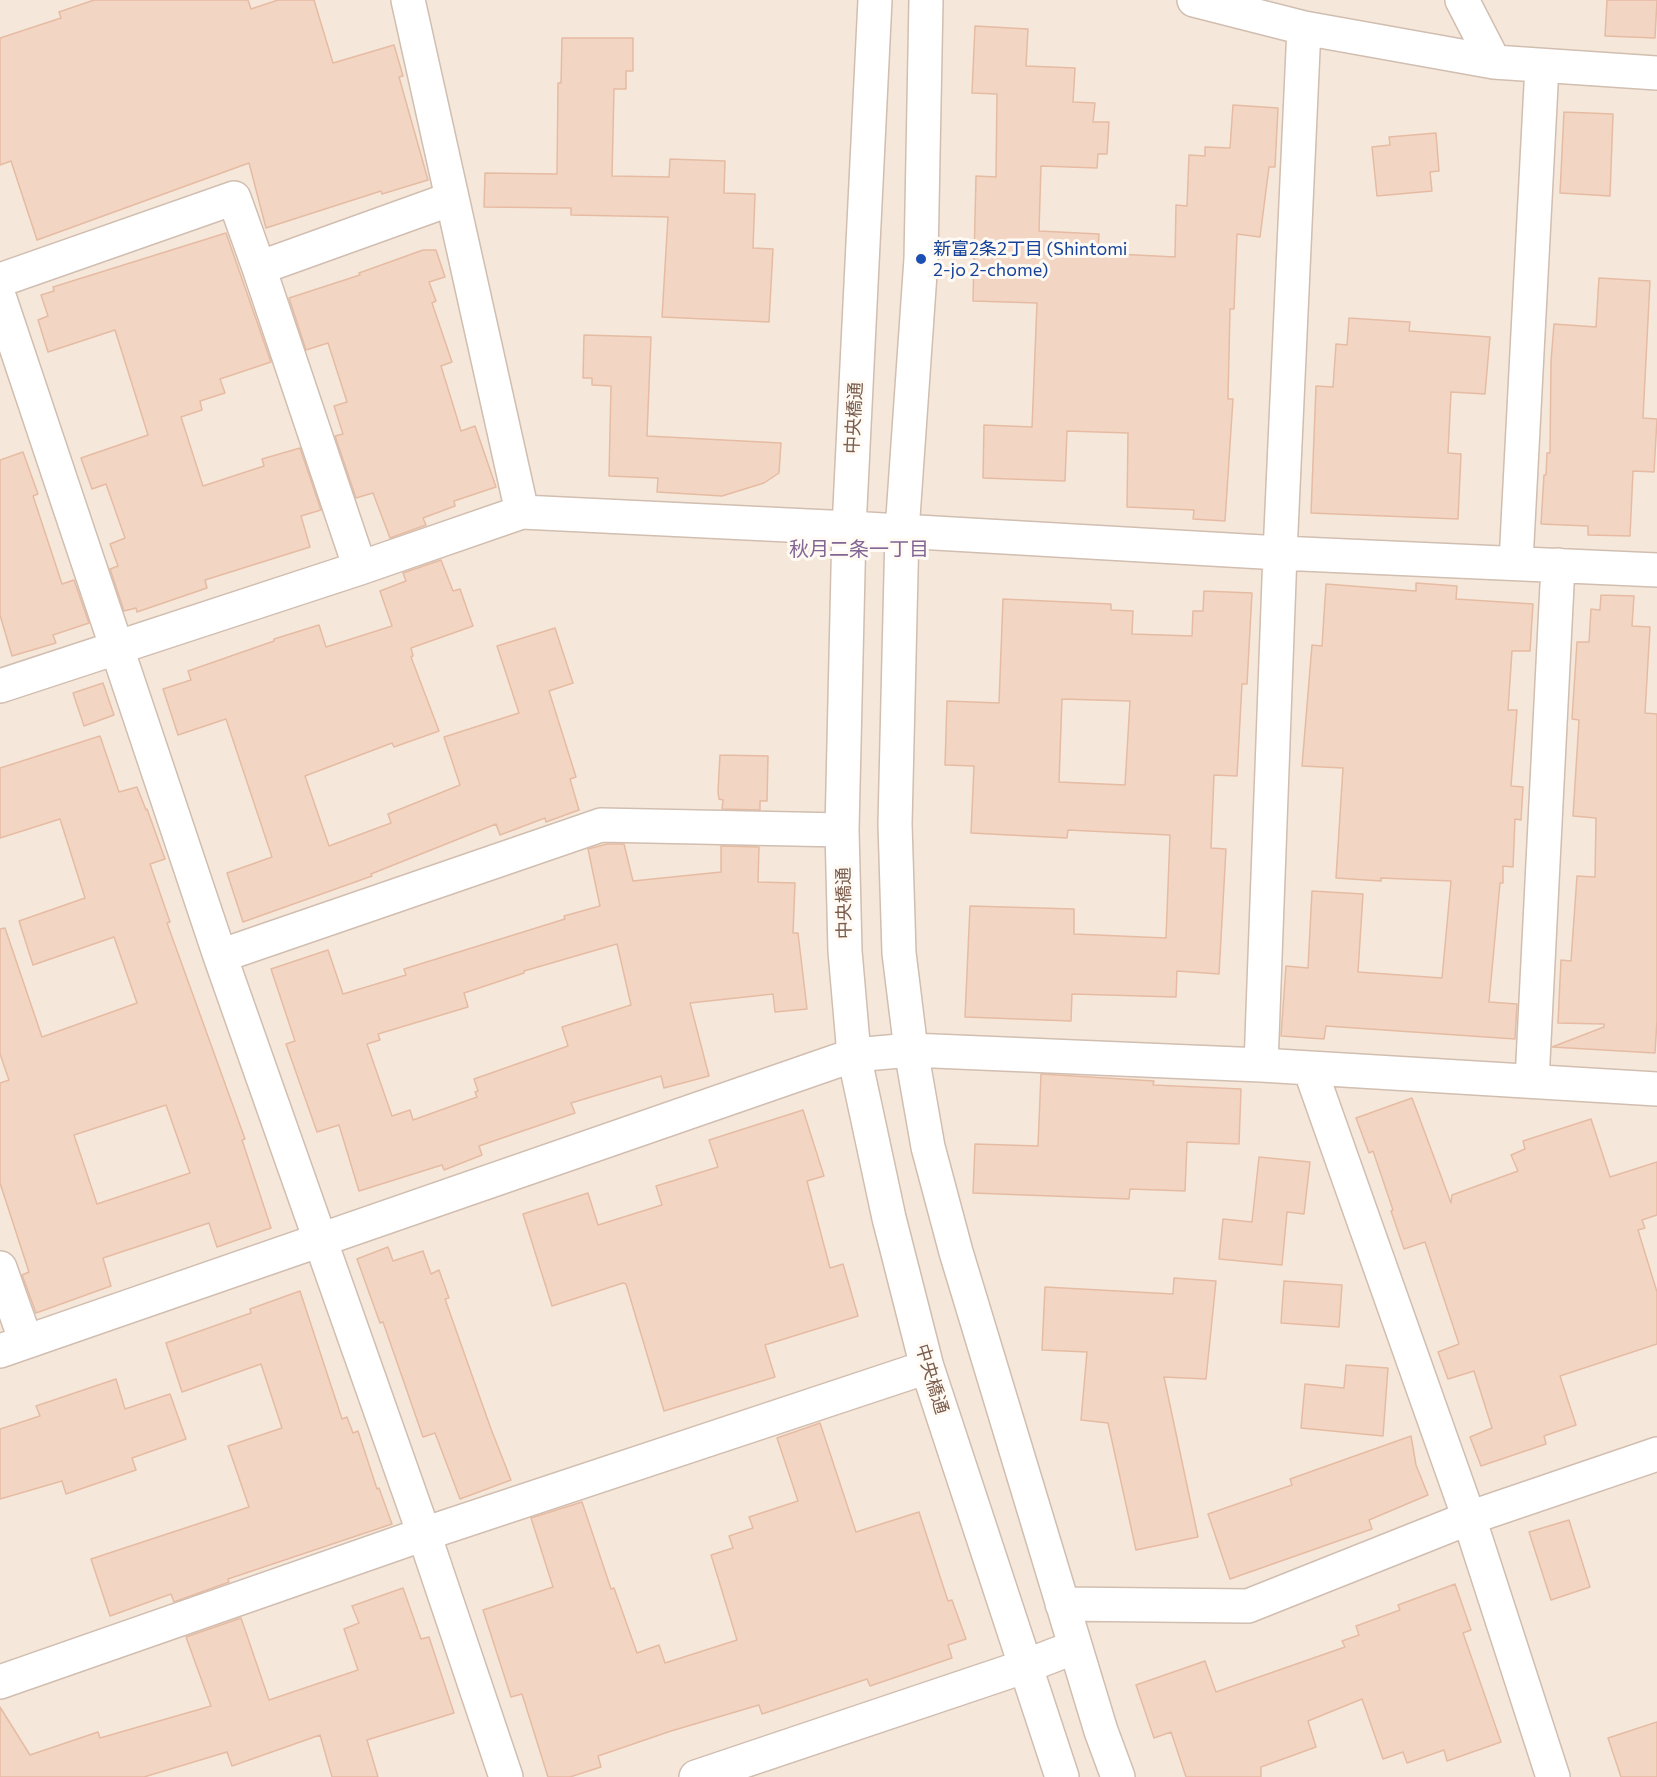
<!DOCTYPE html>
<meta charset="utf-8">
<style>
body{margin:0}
canvas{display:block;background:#fdf6ec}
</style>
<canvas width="1657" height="1777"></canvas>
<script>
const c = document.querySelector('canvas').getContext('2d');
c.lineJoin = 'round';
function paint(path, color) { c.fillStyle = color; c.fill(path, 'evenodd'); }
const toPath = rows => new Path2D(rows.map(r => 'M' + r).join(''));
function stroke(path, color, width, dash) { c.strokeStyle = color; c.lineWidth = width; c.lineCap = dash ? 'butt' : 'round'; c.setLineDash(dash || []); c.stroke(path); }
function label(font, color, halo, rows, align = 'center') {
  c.font = font + ' Commissioner,"Noto Sans JP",sans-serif'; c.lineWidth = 6; c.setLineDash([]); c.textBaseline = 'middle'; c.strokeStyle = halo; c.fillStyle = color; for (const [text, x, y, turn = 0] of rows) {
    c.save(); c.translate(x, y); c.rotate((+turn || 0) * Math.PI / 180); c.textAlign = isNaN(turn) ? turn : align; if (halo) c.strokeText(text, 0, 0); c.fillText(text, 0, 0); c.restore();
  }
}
paint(toPath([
 [0,0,1657,0,1657,1777,0,1777]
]), '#f5e8da');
const building = toPath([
 [94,0,248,0,251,9,278,0,314,0,333,63,394,45,403,76,399,77,428,180,382,194,381,191,266,228,249,163,37,240,11,161,0,165,0,38,61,18,59,12,94,0],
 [1607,0,1657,0,1655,38,1605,36,1607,0],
 [975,26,1028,29,1026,66,1075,68,1073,102,1095,103,1093,122,1109,122,1107,154,1098,154,1097,168,1041,166,1039,231,1099,234,1098,253,1175,257,1176,205,1187,206,1189,155,1205,156,1205,147,1230,148,1233,105,1278,108,1275,167,1269,167,1260,237,1237,234,1234,309,1230,309,1228,399,1233,399,1225,521,1193,519,1194,510,1127,507,1128,433,1067,431,1065,481,983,478,984,425,1032,427,1037,303,973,301,976,176,996,177,997,94,972,93,975,26],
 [562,38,633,38,633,71,626,71,626,89,614,89,612,176,669,177,670,159,725,161,724,193,755,194,753,248,773,249,769,322,662,317,668,217,571,215,571,208,484,207,485,173,557,174,558,83,561,83,562,38],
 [1564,112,1613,114,1610,196,1560,193,1564,112],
 [1436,133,1439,171,1430,172,1432,191,1377,196,1372,147,1390,145,1389,137,1436,133],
 [226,233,271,362,220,379,225,393,200,401,202,410,181,417,203,486,264,466,262,459,300,448,321,510,301,516,310,547,205,580,207,588,137,612,136,608,124,611,110,569,118,566,110,544,125,538,106,484,92,489,81,458,148,435,115,330,48,352,38,320,48,316,41,295,54,291,53,287,226,233],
 [423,250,436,250,445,277,429,282,436,301,432,303,452,362,441,366,461,431,475,426,496,487,454,501,455,506,423,518,426,525,390,538,373,493,356,498,335,436,343,434,334,406,347,402,328,343,306,350,289,298,360,275,359,273,423,250],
 [1599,278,1650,281,1643,418,1657,419,1654,472,1633,471,1630,536,1588,535,1588,526,1541,524,1544,475,1546,475,1547,453,1550,453,1551,361,1554,324,1596,327,1599,278],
 [1349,318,1410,322,1409,331,1490,337,1485,394,1451,392,1448,453,1461,454,1458,519,1311,513,1316,386,1333,387,1336,344,1347,345,1349,318],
 [584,335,651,337,647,436,781,443,779,473,764,483,722,496,657,492,658,478,609,476,611,386,592,385,592,378,583,378,584,335],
 [23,452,38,494,33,496,62,584,74,580,89,623,53,635,56,643,12,656,0,615,0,460,23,452],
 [441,560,453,591,460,589,473,626,411,648,413,656,411,657,439,731,394,747,392,743,305,776,329,846,391,823,388,814,460,785,444,737,519,713,497,646,555,628,573,683,549,691,576,777,570,779,579,810,546,822,545,818,500,835,496,824,371,874,372,876,243,922,227,873,272,857,226,719,178,735,163,689,191,680,188,671,274,641,274,639,319,625,326,647,392,626,380,591,406,581,403,573,441,560],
 [1416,583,1457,586,1456,599,1533,604,1530,651,1512,651,1508,710,1517,710,1511,786,1523,787,1521,820,1515,819,1513,867,1503,866,1503,883,1500,883,1489,1002,1517,1004,1515,1039,1326,1026,1324,1039,1281,1036,1286,966,1308,968,1312,891,1363,894,1358,972,1442,978,1451,881,1381,878,1381,881,1336,878,1343,768,1302,766,1312,645,1322,646,1326,584,1416,591,1416,583],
 [1204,591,1252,593,1247,684,1242,684,1237,776,1214,775,1211,848,1226,849,1219,974,1177,971,1176,997,1072,994,1071,1021,965,1017,970,906,1074,909,1074,934,1166,938,1170,835,1068,830,1067,838,971,833,974,766,945,765,947,701,999,703,1003,599,1111,604,1111,610,1133,611,1132,634,1192,636,1193,611,1203,611,1204,591],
 [1062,699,1130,701,1125,785,1059,782,1062,699],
 [1601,595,1634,596,1632,626,1650,627,1645,713,1657,714,1657,1020,1655,1053,1552,1047,1604,1027,1604,1024,1558,1023,1561,960,1571,961,1577,876,1595,877,1596,818,1573,816,1579,720,1572,719,1577,642,1589,642,1591,609,1600,610,1601,595],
 [103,683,114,715,84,726,73,693,103,683],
 [100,736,119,792,137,787,146,810,147,809,165,859,150,864,170,922,167,923,245,1139,242,1140,271,1228,217,1247,209,1223,103,1258,111,1286,36,1313,22,1275,29,1272,0,1183,0,1083,9,1080,0,1054,0,929,5,928,42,1037,137,1003,114,937,33,965,19,921,85,898,60,819,0,838,0,768,100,736],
 [166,1105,190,1173,97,1204,74,1135,166,1105],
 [720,755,768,756,767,801,760,801,760,810,722,809,723,800,719,799,718,792,720,755],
 [607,844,624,844,633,881,721,872,721,846,759,847,758,882,795,883,793,933,798,933,807,1009,775,1012,773,994,690,1003,709,1076,664,1088,661,1076,571,1103,575,1113,479,1146,482,1155,444,1170,442,1165,359,1191,339,1125,317,1132,286,1044,295,1041,271,969,328,950,343,994,406,975,404,969,565,919,564,916,600,906,588,849,607,844],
 [617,944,631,1005,562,1027,568,1046,474,1079,478,1091,475,1092,477,1097,413,1120,410,1110,392,1116,367,1044,380,1040,378,1034,468,1007,464,993,524,973,524,971,617,944],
 [1041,1074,1154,1081,1153,1085,1241,1089,1239,1144,1187,1142,1185,1191,1130,1189,1129,1199,973,1193,975,1144,1038,1146,1041,1074],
 [1412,1098,1451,1203,1452,1195,1518,1171,1511,1155,1525,1149,1523,1141,1591,1119,1610,1177,1657,1162,1657,1215,1642,1220,1645,1228,1638,1230,1657,1292,1657,1344,1560,1376,1576,1425,1544,1436,1546,1444,1481,1466,1470,1437,1492,1428,1474,1371,1448,1379,1438,1352,1459,1344,1425,1242,1404,1249,1391,1211,1393,1210,1373,1151,1369,1153,1356,1118,1412,1098],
 [803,1110,824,1176,807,1181,830,1268,843,1264,858,1316,765,1345,775,1377,664,1411,626,1284,623,1283,552,1306,523,1214,588,1193,598,1225,662,1205,656,1186,718,1167,709,1140,803,1110],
 [1259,1157,1310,1162,1304,1214,1287,1212,1282,1265,1219,1259,1223,1219,1252,1222,1259,1157],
 [388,1247,393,1261,423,1251,431,1274,439,1270,449,1298,445,1299,491,1429,511,1480,460,1499,435,1433,423,1437,383,1322,380,1323,357,1259,388,1247],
 [1174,1278,1216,1281,1206,1379,1164,1377,1198,1537,1136,1550,1108,1423,1081,1420,1087,1352,1042,1350,1045,1287,1173,1294,1174,1278],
 [1284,1281,1342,1285,1339,1327,1281,1323,1284,1281],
 [300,1291,342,1419,347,1417,353,1433,358,1431,377,1489,379,1488,392,1524,228,1579,229,1582,174,1602,171,1594,110,1616,91,1559,249,1507,228,1446,282,1428,261,1364,182,1392,166,1343,251,1313,250,1309,300,1291],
 [1346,1365,1388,1368,1383,1436,1301,1428,1305,1384,1344,1388,1346,1365],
 [116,1379,125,1409,170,1394,186,1439,132,1458,136,1470,66,1494,62,1481,0,1499,0,1429,40,1416,36,1406,116,1379],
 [820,1423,856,1532,919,1512,948,1601,952,1600,966,1639,948,1645,952,1658,870,1686,867,1679,762,1714,759,1705,671,1731,598,1756,601,1767,570,1777,548,1777,522,1694,511,1697,483,1610,553,1587,531,1518,582,1502,611,1589,614,1588,637,1653,659,1645,665,1663,737,1640,711,1555,733,1548,729,1536,753,1528,749,1517,798,1501,777,1438,820,1423],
 [1411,1436,1416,1465,1428,1495,1369,1520,1372,1529,1230,1579,1208,1514,1292,1485,1290,1479,1411,1436],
 [1569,1520,1590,1587,1551,1600,1529,1532,1569,1520],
 [1455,1584,1471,1630,1463,1633,1501,1742,1447,1761,1444,1750,1407,1763,1403,1752,1383,1759,1362,1699,1308,1721,1316,1747,1261,1767,1261,1777,1186,1777,1171,1732,1154,1738,1136,1685,1205,1661,1216,1692,1345,1647,1342,1641,1359,1635,1356,1626,1400,1610,1398,1605,1455,1584],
 [403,1588,421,1639,429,1637,454,1713,367,1740,378,1777,332,1777,320,1735,232,1766,227,1752,144,1777,0,1777,0,1707,30,1755,98,1732,100,1738,211,1706,186,1637,241,1618,269,1700,358,1670,344,1629,359,1623,352,1606,403,1588],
 [1657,1722,1657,1777,1621,1777,1608,1738,1657,1722]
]);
paint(building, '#f3d5c3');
stroke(building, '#e6bba3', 1.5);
const minor = toPath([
 [408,0,522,512],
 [875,0,849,528,842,830,845,951,854,1055,889,1218,927,1367,1062,1777],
 [926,0,921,259,902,531,895,824,899,953,911,1050,928,1147,956,1252,1101,1731,1118,1777],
 [1194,0,1304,28,1494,62,1657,73],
 [1462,0,1494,62],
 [0,280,234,198,259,268],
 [0,299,220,956,424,1534,506,1777],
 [1516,562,1542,66],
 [360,568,259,268,451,199],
 [0,686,360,568,522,512,849,528,1280,553,1657,570],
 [220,956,601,825,842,830],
 [1261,1065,1280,553,1304,28],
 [1310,1069,1469,1518,1553,1777],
 [1532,1081,1558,565],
 [0,1268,26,1342],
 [0,1351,854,1055,911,1050,1261,1065,1657,1089],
 [1062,1604,1248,1606,1469,1518,1657,1454],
 [0,1682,424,1534,927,1367],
 [696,1777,1026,1666,1075,1647]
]);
stroke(minor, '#d1beb0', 36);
stroke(minor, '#fff', 33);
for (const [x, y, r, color] of [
 [921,259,6,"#1a4fb4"]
]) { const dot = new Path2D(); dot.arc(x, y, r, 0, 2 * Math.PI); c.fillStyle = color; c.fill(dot); stroke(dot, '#fffaf3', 2); }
label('18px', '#164399', '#fffaf3', [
 ["新富2条2丁目 (Shintomi",933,249],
 ["2-jo 2-chome)",933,270]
], 'left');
label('18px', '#7a5c4d', '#fffaf3', [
 ["中央橋通",854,418,-87],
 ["中央橋通",844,903,-91],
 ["中央橋通",932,1379,73]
]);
label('20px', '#846695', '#fffaf3', [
 ["秋月二条一丁目",859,549]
]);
</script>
